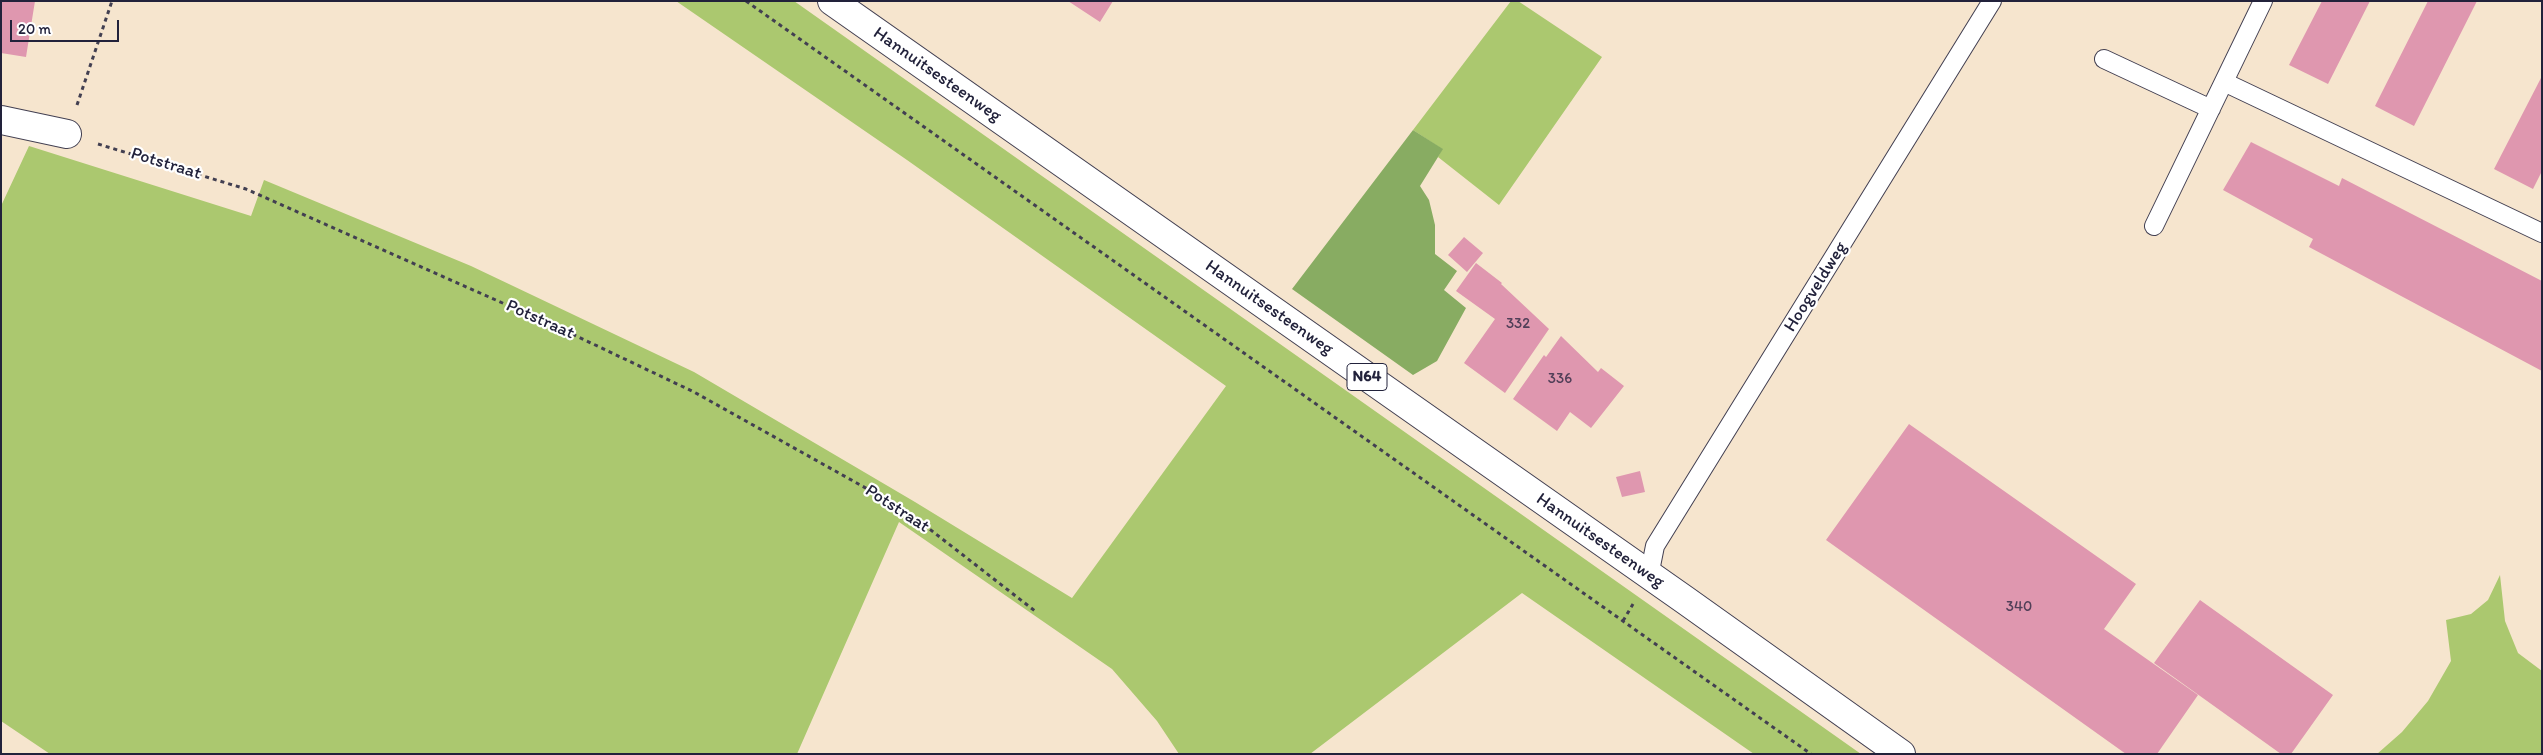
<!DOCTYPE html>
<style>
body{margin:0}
#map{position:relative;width:2543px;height:755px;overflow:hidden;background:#f6e5ce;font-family:Itim,sans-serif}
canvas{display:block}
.frame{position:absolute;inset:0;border:2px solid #22223b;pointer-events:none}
.scale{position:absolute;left:10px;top:20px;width:109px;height:22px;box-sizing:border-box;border:2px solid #22223b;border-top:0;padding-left:6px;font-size:15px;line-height:18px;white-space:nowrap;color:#22223b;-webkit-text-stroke:4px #fff;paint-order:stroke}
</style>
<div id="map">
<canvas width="2543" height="755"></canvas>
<div class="frame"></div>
<div class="scale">20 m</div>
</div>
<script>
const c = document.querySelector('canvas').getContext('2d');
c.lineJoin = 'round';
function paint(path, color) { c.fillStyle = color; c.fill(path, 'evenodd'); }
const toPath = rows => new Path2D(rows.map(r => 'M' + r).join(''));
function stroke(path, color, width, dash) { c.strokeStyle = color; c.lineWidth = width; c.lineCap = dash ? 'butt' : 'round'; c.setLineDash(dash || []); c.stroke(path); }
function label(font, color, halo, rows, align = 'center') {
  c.font = font + ' Itim,sans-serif'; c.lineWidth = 4.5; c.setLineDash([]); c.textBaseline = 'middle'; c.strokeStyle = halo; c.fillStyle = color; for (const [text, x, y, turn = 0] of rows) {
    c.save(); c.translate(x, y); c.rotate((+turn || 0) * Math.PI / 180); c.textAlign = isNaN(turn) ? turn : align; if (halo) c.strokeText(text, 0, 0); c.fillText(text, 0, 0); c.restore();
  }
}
paint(toPath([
 [676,1,794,1,1861,754,1754,754,1522,593,1310,754,1179,754,1157,721,1112,669,899,522,797,754,50,754,1,721,1,206,29,146,251,216,264,180,471,266,694,372,915,502,1072,598,1226,386,907,160],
 [1511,1,1518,1,1602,57,1499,205,1438,157,1442,149,1413,130],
 [2500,575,2505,621,2518,653,2542,671,2542,754,2377,754,2402,732,2428,701,2451,661,2446,620,2471,614,2488,600]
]), '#abc86f');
paint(toPath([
 [1413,130,1443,149,1420,186,1429,200,1435,225,1435,254,1457,271,1444,290,1466,308,1437,361,1413,375,1292,289]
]), '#88ac62');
paint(toPath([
 [1,1,35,1,26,57,1,53],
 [1068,1,1113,1,1100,22],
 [2322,1,2370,1,2328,84,2289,65],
 [2428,1,2477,1,2414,126,2375,106],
 [2542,76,2542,171,2533,189,2494,169],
 [2251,142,2339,186,2342,178,2542,281,2542,371,2309,247,2313,239,2223,190],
 [1464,237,1483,253,1467,272,1448,255],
 [1476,263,1502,283,1501,284,1549,329,1505,393,1464,363,1495,319,1456,291],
 [1561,336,1598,372,1601,368,1624,386,1591,428,1570,412,1557,431,1513,399,1544,355,1546,357],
 [1909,424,2136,584,2104,629,2198,695,2157,754,2126,754,1826,540],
 [1640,471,1645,492,1622,497,1616,477],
 [2200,600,2333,695,2291,754,2281,754,2154,663]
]), '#df97af');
const lane = toPath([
 [2104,59,2211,109],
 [2224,82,2542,233],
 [2154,226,2263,1],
 [1649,576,1655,546,1992,1]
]);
const street = toPath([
 [1,120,67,134]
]);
const primary = toPath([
 [832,1,1685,600,1901,754]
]);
stroke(lane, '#423f51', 20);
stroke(street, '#423f51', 30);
stroke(primary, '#423f51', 30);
stroke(toPath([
 [746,1,1811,754],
 [77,105,112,1],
 [98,144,246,189,570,333,694,392,905,510,1035,611],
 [1623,621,1633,604]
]), '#423f51', 3, [4, 4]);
stroke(lane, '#fff', 18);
stroke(street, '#fff', 28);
stroke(primary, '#fff', 28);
label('15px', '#513f58', null, [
 ["332",1518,324],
 ["336",1560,379],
 ["340",2019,607]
]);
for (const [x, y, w] of [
 [1367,377,40]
]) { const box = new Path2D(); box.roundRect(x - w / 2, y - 13.5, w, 27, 4); c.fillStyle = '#fff'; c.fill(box); stroke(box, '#22223b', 1); }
label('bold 16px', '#22223b', null, [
 ["N64",1367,377]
]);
label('18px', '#22223b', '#fff', [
 ["Hannuitsesteenweg",937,75,35],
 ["Potstraat",166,164,17],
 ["Hoogveldweg",1816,287,-58],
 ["Hannuitsesteenweg",1269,308,35],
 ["Potstraat",540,320,24],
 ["Potstraat",897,509,33],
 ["Hannuitsesteenweg",1600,541,35]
]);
</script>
